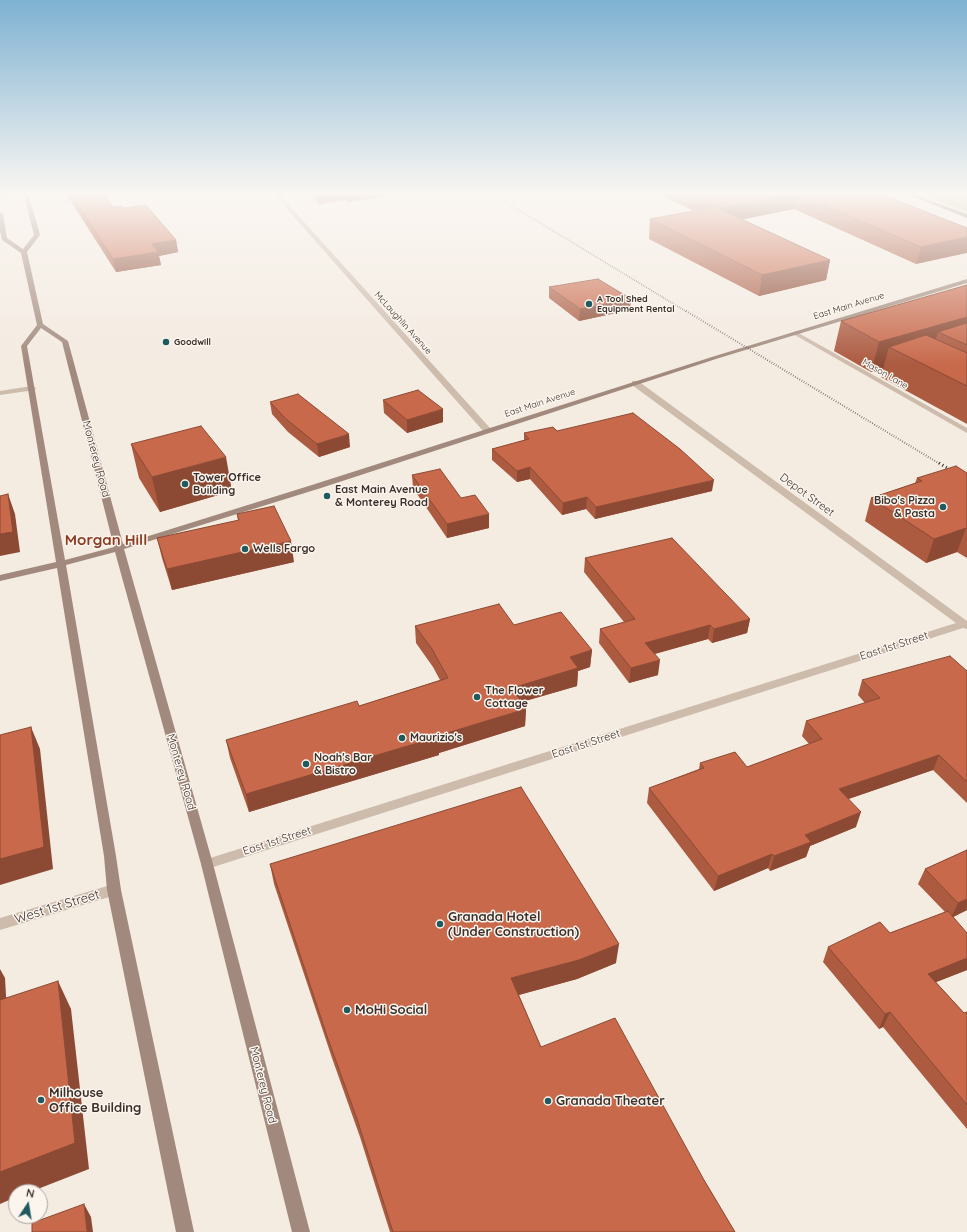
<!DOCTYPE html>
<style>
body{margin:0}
#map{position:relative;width:967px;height:1232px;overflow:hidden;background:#f4ebe1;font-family:Quicksand,sans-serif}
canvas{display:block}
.north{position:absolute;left:8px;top:1184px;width:40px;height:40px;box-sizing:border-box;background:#fbf5ee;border:1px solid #aea6a0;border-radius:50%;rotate:12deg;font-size:11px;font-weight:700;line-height:16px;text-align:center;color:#3b302b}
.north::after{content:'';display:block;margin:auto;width:14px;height:18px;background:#1f5a5e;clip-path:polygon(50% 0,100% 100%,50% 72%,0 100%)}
</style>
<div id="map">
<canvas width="967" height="1232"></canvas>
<div class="north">N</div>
</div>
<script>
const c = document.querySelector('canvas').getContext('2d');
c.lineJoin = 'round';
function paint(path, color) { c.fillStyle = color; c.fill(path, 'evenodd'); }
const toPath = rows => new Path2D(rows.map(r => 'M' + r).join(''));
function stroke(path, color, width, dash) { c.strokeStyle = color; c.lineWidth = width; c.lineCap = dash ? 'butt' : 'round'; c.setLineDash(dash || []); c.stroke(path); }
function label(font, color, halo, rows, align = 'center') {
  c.font = font + ' Quicksand,sans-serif'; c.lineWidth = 3; c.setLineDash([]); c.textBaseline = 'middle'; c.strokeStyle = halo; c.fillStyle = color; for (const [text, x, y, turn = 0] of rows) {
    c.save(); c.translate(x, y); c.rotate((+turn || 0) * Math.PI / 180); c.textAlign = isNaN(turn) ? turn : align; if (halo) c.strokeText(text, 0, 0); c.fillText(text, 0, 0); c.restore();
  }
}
paint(toPath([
 [914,192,967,192,967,212]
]), '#b8c4a0');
paint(toPath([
 [272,192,277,192,490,428,490,432,484,432,272,192],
 [28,193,28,194,26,195,0,199,0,195,28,193],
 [795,331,967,428,967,433,793,334,792,333,795,331],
 [632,381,638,381,967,621,967,629,963,628,207,869,202,868,201,864,202,860,207,859,956,623,632,385,632,381],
 [32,386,36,388,35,390,0,395,0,391,32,386],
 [114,884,119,886,121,890,119,894,0,930,0,918,114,884]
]), '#cdbbac');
paint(toPath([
 [23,192,28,192,40,235,27,252,43,324,68,341,123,544,315,484,715,356,967,279,967,283,719,358,321,488,124,549,213,864,310,1232,292,1232,201,864,115,552,66,565,116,856,121,890,194,1232,176,1232,107,890,104,856,57,568,0,581,0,575,56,562,21,346,37,325,21,253,2,240,0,231,0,212,3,214,7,238,23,249,34,235,23,192],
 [41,328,62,342,114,547,65,560,27,346,41,328]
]), '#a18a7d');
paint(toPath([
 [901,192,908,192,967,214,967,218,901,192]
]), '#7d675c');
stroke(toPath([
 [489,192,687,312]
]), '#3b302b', 1.5, [0.5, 1.5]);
stroke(toPath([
 [686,311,940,464]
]), '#3b302b', 2, [0.5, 2]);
stroke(toPath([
 [939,463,967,480]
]), '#3b302b', 3, [1, 3]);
paint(toPath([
 [65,192,104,192,112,207,124,208,176,240,178,252,159,256,161,265,116,272],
 [306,192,407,192,407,193,347,202,345,200,319,204],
 [654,192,872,192,967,228,916,264,794,209,742,219,830,260,826,280,759,296,649,239,650,219,694,211],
 [967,285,967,424,881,377,883,369,871,372,834,351,841,321],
 [549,287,630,310,579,321,549,298],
 [383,400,443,422,407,433,384,413],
 [270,402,350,447,319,457,288,432,272,414],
 [557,431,712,491,595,519,586,509,562,515,530,479,517,482,492,460,492,449,524,440,524,433],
 [131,444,232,491,160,512,139,478],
 [967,473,967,558,957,552,926,563,865,521,871,498,915,483,917,478],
 [412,475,461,498,489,528,447,538,413,488],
 [237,514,294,562,172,590,162,558,157,538,238,521],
 [585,558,750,619,747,633,712,643,708,639,655,654,658,675,629,683,599,643,600,629,624,622,584,572],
 [514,625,592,650,590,667,578,671,577,686,522,702,526,709,525,726,439,753,439,755,249,812,230,758,226,740,359,706,440,680,433,667,416,643,415,626],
 [967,671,967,803,933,770,848,799,856,827,810,846,806,857,770,871,768,868,714,891,647,803,649,788,699,769,700,763,747,767,809,744,802,736,806,721,865,703,858,695,862,680],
 [967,850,967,910,953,917,967,970,936,982,964,1013,967,1012,967,1129,883,1027,879,1029,823,962,828,947,890,933,945,912,918,884,925,869],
 [270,864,616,963,577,979,519,995,541,1047,704,1180,735,1232,390,1232,360,1137,332,1058,274,884]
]), '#ac5a40');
paint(toPath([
 [318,192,344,192,345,200,319,204],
 [346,192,407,192,407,193,347,202],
 [797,194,794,209,720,224,723,208],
 [967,237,967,253,916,264,921,247],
 [176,240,178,252,159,256,161,265,116,272,113,259,152,244],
 [830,260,826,280,759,296,762,275],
 [631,299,630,310,579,321,580,309],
 [967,317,967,344,938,332,931,355,889,347,883,369,871,372,879,342],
 [443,409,443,422,407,433,407,420],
 [349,434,350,447,319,457,317,444],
 [226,457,232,491,160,512,152,477],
 [530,467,530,479,517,482,517,471],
 [714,480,712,491,595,519,596,507],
 [8,494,15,514,20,552,0,556,0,534],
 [587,497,586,509,562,515,563,503],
 [489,514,489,528,447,538,447,524],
 [966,528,957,552,926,563,934,539],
 [291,541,294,562,172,590,167,569],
 [750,619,747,633,712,643,714,629],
 [710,625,708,639,643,657,645,643],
 [592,650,590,667,578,671,577,686,511,705,512,688,570,657],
 [660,660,658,675,629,683,631,668],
 [526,709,525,726,439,753,439,755,249,812,246,794],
 [31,727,40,749,53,869,0,885,0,859],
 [939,755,933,770,834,804,839,789],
 [861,812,856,827,810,846,806,857,770,871,774,856,805,835],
 [772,854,768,868,714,891,718,876],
 [967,899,967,910,951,918,958,903],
 [619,944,616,963,577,979,511,997,511,978],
 [967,958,967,970,921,988,928,974],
 [0,969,5,978,8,1030,0,1014],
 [58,981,71,1009,89,1169,30,1192,16,1192,16,1197,0,1204,0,1172],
 [890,1012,883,1027,879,1029,885,1014],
 [84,1204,91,1217,93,1232,87,1232]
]), '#8c4a34');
const building = toPath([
 [70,192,104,192,112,207,122,206,124,208,146,205,176,240,152,244,158,252,113,259,70,192],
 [688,192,872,192,888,198,891,198,967,228,967,237,921,247,797,194,723,208,688,192],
 [715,207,830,260,762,275,650,219,715,207],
 [598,279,631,299,580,309,549,287,598,279],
 [967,285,967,317,879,342,841,321,967,285],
 [967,323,967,345,938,332,967,323],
 [926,335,967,353,967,386,889,347,926,335],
 [418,390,443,409,407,420,383,400,418,390],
 [298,394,349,434,317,444,286,419,270,402,298,394],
 [633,413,680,449,714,480,596,507,587,497,563,503,530,467,517,471,492,449,529,439,524,433,553,427,557,431,633,413],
 [201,426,226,457,152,477,131,444,201,426],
 [956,466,967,473,967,529,966,528,934,539,871,498,922,481,917,478,956,466],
 [440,469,461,498,475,495,489,514,447,524,412,475,440,469],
 [8,494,13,532,0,534,0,496,8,494],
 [274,506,291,541,167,569,157,538,239,520,237,514,274,506],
 [672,538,750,619,714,629,710,625,645,643,660,660,631,668,600,629,635,619,585,558,672,538],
 [499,604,514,625,561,612,592,650,570,657,578,668,512,688,526,709,437,736,438,737,246,794,226,740,357,701,359,706,448,678,432,649,415,626,499,604],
 [950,656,967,671,967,782,939,755,839,789,861,812,805,835,811,842,774,856,772,854,718,876,649,788,704,768,700,763,735,752,747,767,822,739,806,721,880,698,862,680,950,656],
 [31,727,44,847,0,859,0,735,31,727],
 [521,787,619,944,579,960,511,978,541,1047,615,1018,704,1180,735,1232,393,1232,357,1119,328,1039,270,864,521,787],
 [967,850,967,899,958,903,925,869,967,850],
 [948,911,967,933,967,958,928,974,964,1013,967,1012,967,1105,890,1012,885,1014,828,947,880,922,890,933,948,911],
 [58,981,75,1143,0,1172,0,1000,58,981],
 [84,1204,87,1232,32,1232,32,1223,84,1204]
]);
paint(building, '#c8694b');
stroke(building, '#8c4a34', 1);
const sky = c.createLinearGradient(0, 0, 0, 365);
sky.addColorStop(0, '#7eb2d2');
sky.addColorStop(0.53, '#faf6f2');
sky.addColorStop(1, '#faf6f200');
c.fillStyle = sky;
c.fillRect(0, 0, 967, 365);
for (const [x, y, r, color] of [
 [589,304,4,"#1f5a5e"],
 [166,342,4,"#1f5a5e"],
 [185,484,4,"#1f5a5e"],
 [327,496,4,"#1f5a5e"],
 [943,507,4,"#1f5a5e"],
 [245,549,4,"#1f5a5e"],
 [477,697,4,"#1f5a5e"],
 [402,738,4,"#1f5a5e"],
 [306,764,4,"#1f5a5e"],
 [440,924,4,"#1f5a5e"],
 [347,1010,4,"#1f5a5e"],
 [41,1100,4,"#1f5a5e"],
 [548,1101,4,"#1f5a5e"]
]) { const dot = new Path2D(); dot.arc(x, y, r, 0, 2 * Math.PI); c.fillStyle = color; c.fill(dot); stroke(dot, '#fbf5ee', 1.5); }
label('bold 9px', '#3b302b', '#fbf5ee', [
 ["A Tool Shed",597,299],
 ["Equipment Rental",597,309],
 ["Goodwill",174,342]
], 'left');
label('9px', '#3b302b', '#fbf5ee', [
 ["East Main Avenue",849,306,-17],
 ["McLaughlin Avenue",403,323,48],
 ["Mason Lane",885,374,30],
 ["East Main Avenue",540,403,-18]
]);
label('11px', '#3b302b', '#fbf5ee', [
 ["Monterey Road",96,459,75],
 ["Depot Street",807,495,36],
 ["East 1st Street",894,646,-18],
 ["East 1st Street",586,744,-18],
 ["Monterey Road",181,772,74],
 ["East 1st Street",277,841,-18],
 ["Monterey Road",263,1085,76]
]);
label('bold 11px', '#3b302b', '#fbf5ee', [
 ["Tower Office",193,478],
 ["Building",193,491],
 ["East Main Avenue",335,490],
 ["& Monterey Road",335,503],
 ["Bibo's Pizza",935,501,"right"],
 ["& Pasta",935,514,"right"],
 ["Wells Fargo",253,549],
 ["The Flower",485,691],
 ["Cottage",485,704],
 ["Maurizio's",410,738],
 ["Noah's Bar",314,758],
 ["& Bistro",314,771]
], 'left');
label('13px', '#3b302b', '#fbf5ee', [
 ["West 1st Street",57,907,-17]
]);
label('bold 13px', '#3b302b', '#fbf5ee', [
 ["Granada Hotel",448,917],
 ["(Under Construction)",448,932],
 ["MoHi Social",355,1010],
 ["Milhouse",49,1093],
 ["Office Building",49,1108],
 ["Granada Theater",556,1101]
], 'left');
label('bold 15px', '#8c3b22', '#fbf5ee', [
 ["Morgan Hill",106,540]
]);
</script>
